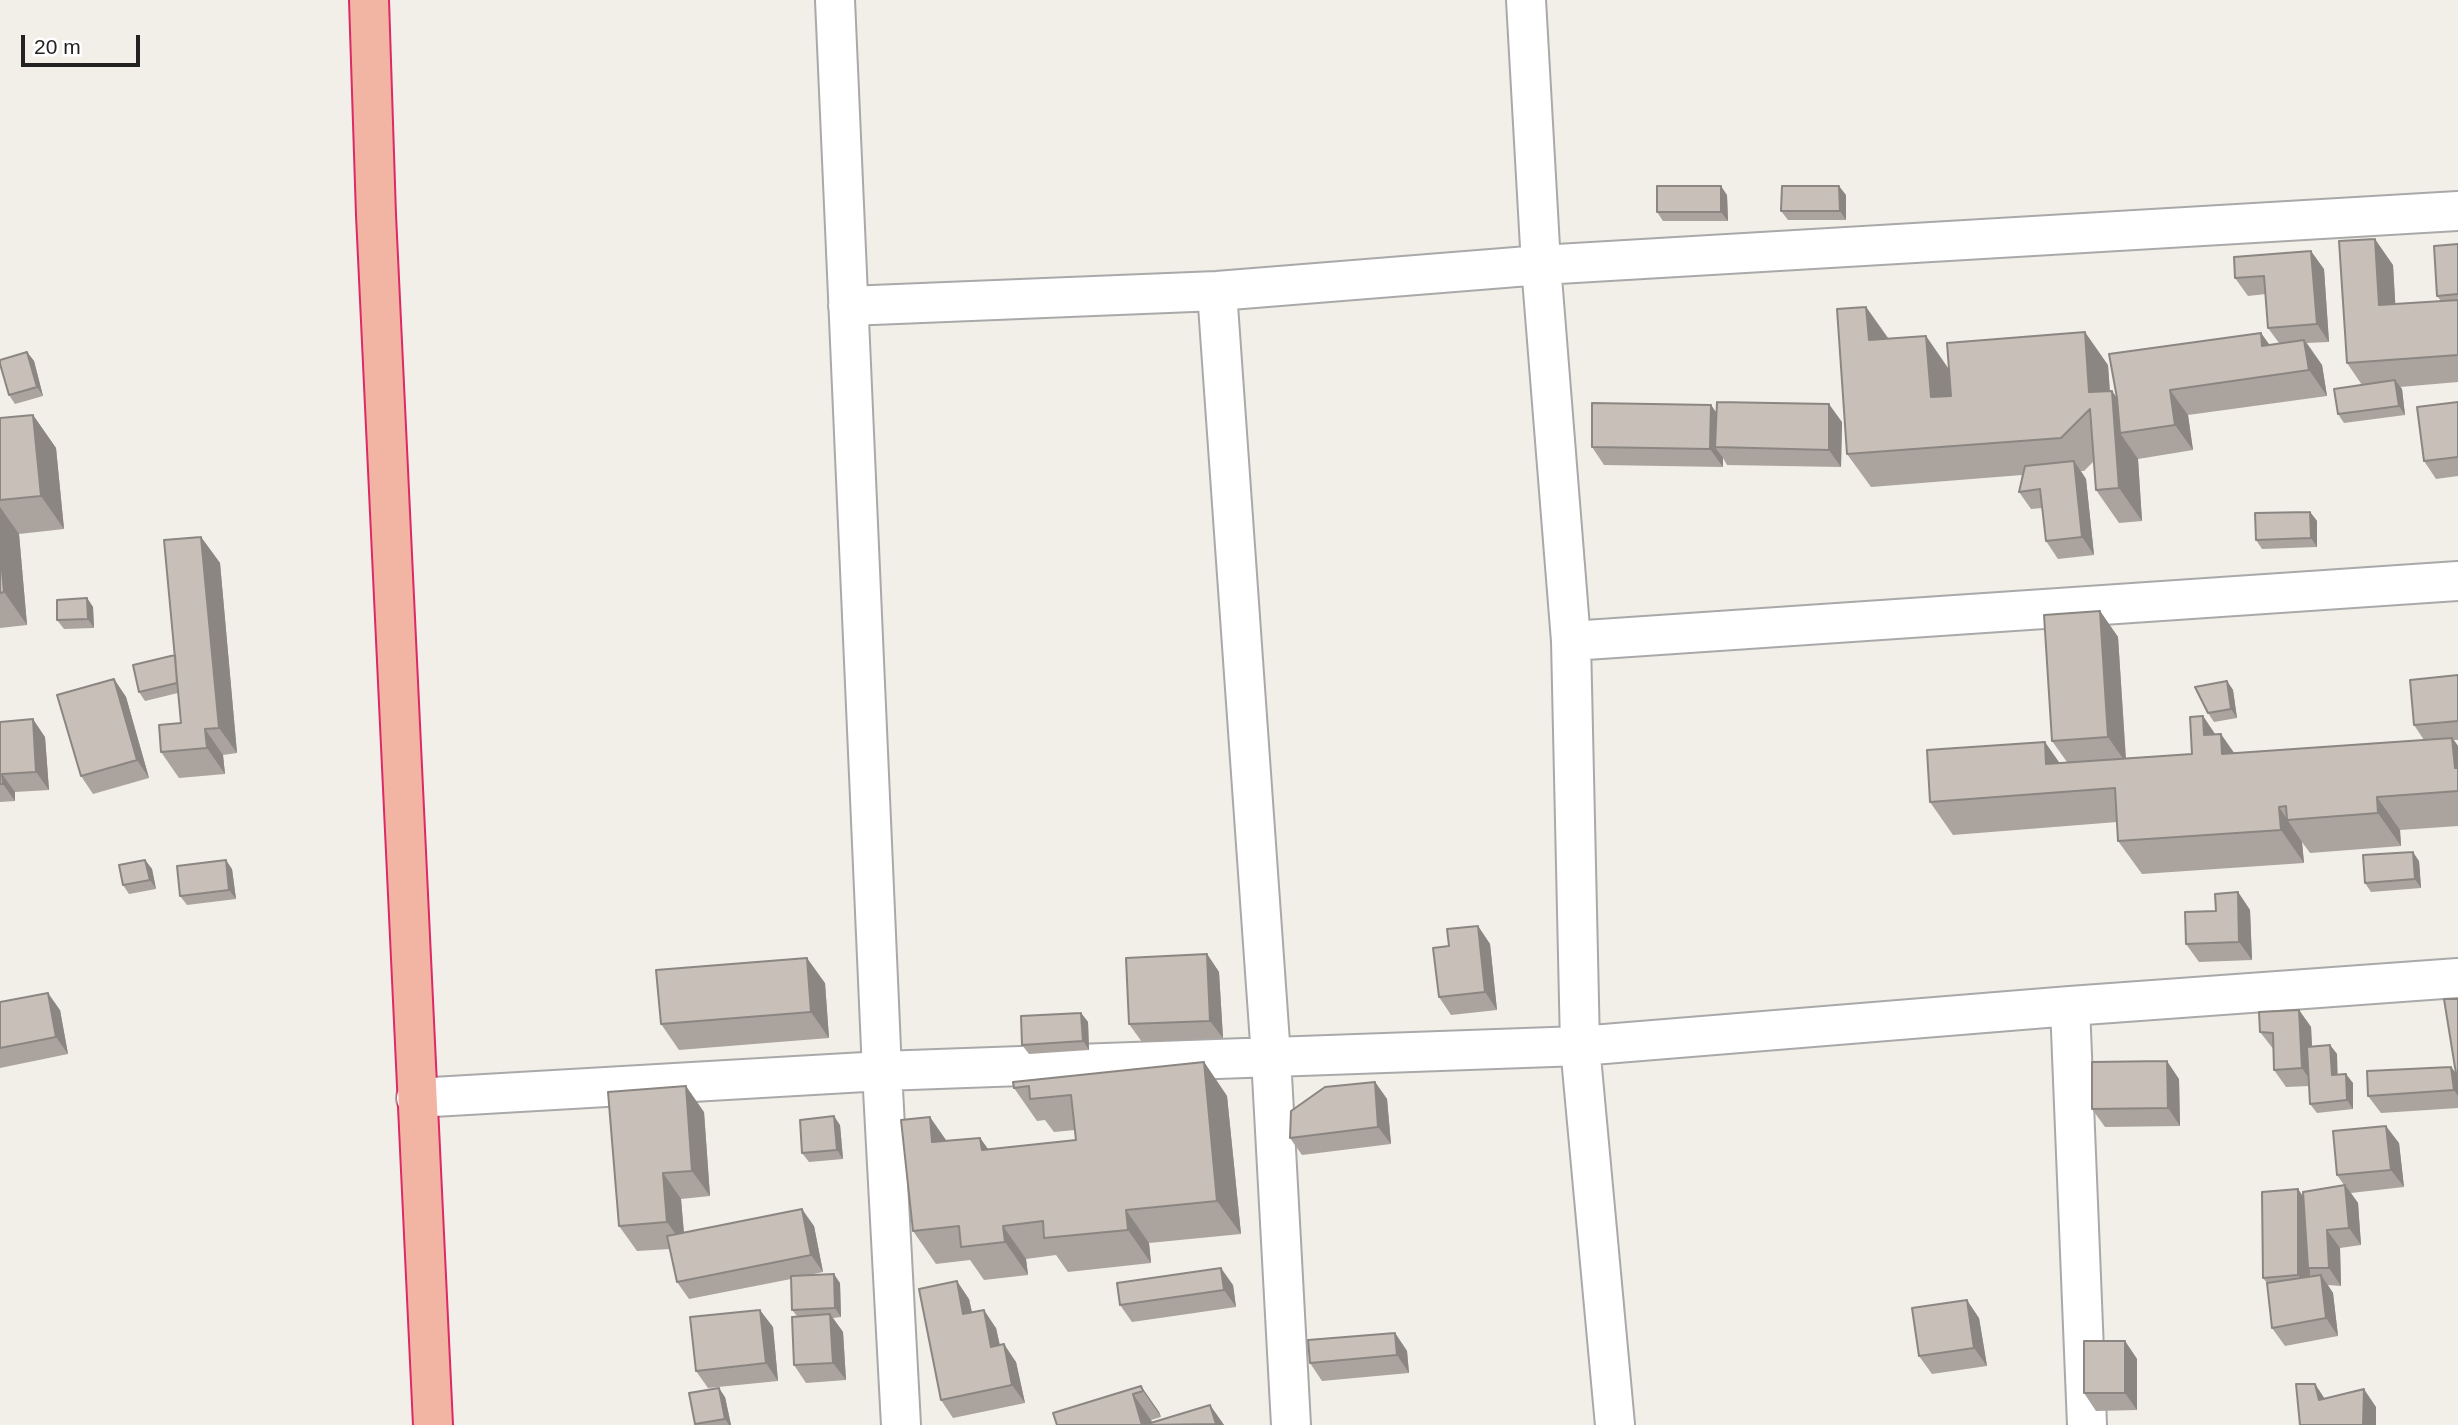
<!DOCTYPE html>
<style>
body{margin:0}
#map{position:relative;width:2458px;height:1425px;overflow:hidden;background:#f2efe9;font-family:Arial,sans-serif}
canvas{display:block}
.scale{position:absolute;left:21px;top:35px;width:119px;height:32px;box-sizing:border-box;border:4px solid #222;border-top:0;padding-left:9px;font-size:21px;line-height:24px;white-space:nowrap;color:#222;-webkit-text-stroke:5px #fff;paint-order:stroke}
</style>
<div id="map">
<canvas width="2458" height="1425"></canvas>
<div class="scale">20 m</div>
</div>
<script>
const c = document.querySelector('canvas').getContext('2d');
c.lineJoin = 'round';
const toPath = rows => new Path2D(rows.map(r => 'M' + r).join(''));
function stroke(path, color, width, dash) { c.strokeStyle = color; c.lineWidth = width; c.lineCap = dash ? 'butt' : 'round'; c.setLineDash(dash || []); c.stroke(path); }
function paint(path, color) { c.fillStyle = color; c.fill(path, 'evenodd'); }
const minor = toPath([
 [835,0,882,1071,901,1425],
 [1526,0,1541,265,1571,641,1580,1046,1615,1425],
 [1217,291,1271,1057,1291,1425],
 [848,306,1217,291,1541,265,2458,211],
 [1571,641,2458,581],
 [2070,1006,2087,1425],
 [416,1098,882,1071,1580,1046,2070,1006,2458,978]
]);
const trunk = toPath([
 [369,0,376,215,433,1425]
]);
stroke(minor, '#a9a9a9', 42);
stroke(trunk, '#dc2a67', 42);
stroke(minor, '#fff', 38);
stroke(trunk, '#f2b4a3', 38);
paint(toPath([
 [1727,195,1728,221,1663,221,1657,212],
 [1846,195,1846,220,1788,220,1781,211],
 [2458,244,2458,382,2400,387,2402,389,2405,415,2344,423,2338,414,2362,385,2347,363,2393,265,2395,304,2441,301,2437,296],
 [2324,269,2329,342,2307,343,2322,365,2327,396,2188,415,2193,450,2138,459,2142,521,2119,523,2096,490,2094,461,2084,471,2081,471,2086,479,2094,555,2058,559,2046,541,2042,508,2031,509,2019,492,2022,475,1871,487,1847,454,1866,307,1889,339,1926,336,1949,369,2108,365,2110,391,2112,391,2117,398,2261,333,2269,345,2279,343,2268,328,2266,294,2248,296,2235,278],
 [27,352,34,361,43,396,15,404,9,395],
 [2458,402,2458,476,2436,479,2424,461],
 [1711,405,1716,413,1842,422,1841,467,1727,465,1723,458,1723,467,1604,465,1592,447],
 [33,415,56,448,64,529,19,534,27,625,0,628,0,418],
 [2310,512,2317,521,2317,547,2262,549,2256,540],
 [201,537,220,563,237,753,223,755,225,774,179,778,161,752,181,723,178,693,145,701,139,692,175,655],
 [87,598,93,607,94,628,64,629,57,620],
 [2100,611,2118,637,2126,758,2192,754,2203,716,2215,734,2234,753,2424,740,2414,725,2458,675,2458,740,2454,740,2458,746,2458,826,2400,830,2401,846,2310,853,2302,842,2304,863,2142,874,2118,841,2117,822,1953,835,1930,802,2059,763,2067,762,2052,741],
 [114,679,126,697,149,778,93,794,81,776],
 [2227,681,2233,690,2237,718,2214,722,2208,713],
 [0,722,45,737,49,790,15,792,15,801,0,802],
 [145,860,152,869,156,889,129,894,123,885],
 [2419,861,2421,888,2371,892,2365,883],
 [232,869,236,899,187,905,180,896],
 [2238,892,2250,910,2252,960,2199,962,2186,944,2216,911],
 [1478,926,1490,944,1497,1010,1451,1015,1439,997],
 [1207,954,1219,972,1223,1038,1142,1042,1129,1024],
 [825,983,829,1038,679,1050,661,1024],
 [2458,999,2458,1108,2381,1113,2368,1096,2451,1067,2456,1073],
 [0,1002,60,1010,68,1054,0,1068],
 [2299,1010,2311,1027,2312,1047,2330,1045,2337,1054,2337,1074,2353,1083,2353,1109,2317,1113,2310,1104,2309,1086,2286,1087,2274,1070,2274,1050,2260,1032],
 [1081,1013,1088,1022,1089,1050,1029,1054,1022,1045],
 [1204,1062,1227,1096,1241,1234,1149,1243,1151,1263,1068,1272,1056,1255,1026,1259,1028,1275,984,1280,970,1260,936,1264,913,1231,946,1141,980,1138,988,1149,1076,1140,1075,1130,1054,1132,1045,1120,1037,1121,1014,1088],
 [2179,1079,2180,1126,2105,1127,2092,1109],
 [1375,1082,1387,1099,1391,1144,1302,1155,1290,1138],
 [704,1112,710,1196,681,1199,684,1232,814,1226,823,1272,809,1275,840,1283,841,1317,833,1318,843,1332,846,1380,806,1383,794,1365,797,1316,792,1310,791,1279,689,1299,677,1282,670,1249,637,1251,619,1226],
 [840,1125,843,1159,809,1162,802,1153],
 [2399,1143,2404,1187,2351,1193,2358,1203,2361,1245,2340,1248,2341,1286,2328,1285,2333,1293,2338,1336,2285,1346,2272,1328,2267,1283,2263,1278,2298,1189,2304,1198,2344,1185,2337,1175],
 [1233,1285,1236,1307,1132,1322,1120,1305],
 [969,1299,972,1312,996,1328,1000,1345,1016,1362,1025,1403,953,1418,941,1400],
 [1979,1318,1987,1366,1932,1374,1919,1356],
 [773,1327,778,1381,708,1388,696,1371],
 [1395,1333,1407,1351,1409,1373,1322,1381,1310,1363],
 [2125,1341,2137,1359,2137,1410,2096,1411,2084,1393],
 [1141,1386,1159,1412,1161,1417,1151,1420,1152,1422,1210,1405,1224,1425,1057,1425],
 [725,1397,731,1425,695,1425,695,1424]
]), '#aba49e');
paint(toPath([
 [1721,186,1727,195,1728,221,1721,212],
 [1839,186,1846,195,1846,220,1840,211],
 [2375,239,2393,265,2397,331,2379,305],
 [2311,251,2324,269,2329,342,2317,324],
 [1866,307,1889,340,1869,340],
 [2085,332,2108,365,2112,425,2089,392],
 [2261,333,2279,358,2262,346],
 [1926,336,1949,370,1954,430,1931,397],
 [2304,340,2322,365,2327,396,2309,370],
 [27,352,34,361,43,396,37,387],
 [2395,380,2402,389,2405,415,2399,406],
 [2170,390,2188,415,2193,450,2175,425],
 [2112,391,2135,424,2120,433,2138,459,2142,521,2119,488],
 [1829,404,1842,422,1841,467,1829,450],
 [1711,405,1723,422,1715,447,1723,458,1723,467,1710,449],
 [33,415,56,448,64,529,41,496],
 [2074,461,2086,479,2094,555,2082,537],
 [0,507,19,534,27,625,4,592,0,549],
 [2310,512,2317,521,2317,547,2311,538],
 [201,537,220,563,237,753,219,728],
 [87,598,93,607,94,628,88,619],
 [2100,611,2118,637,2126,763,2108,737],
 [114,679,126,697,149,778,137,760],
 [2227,681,2233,690,2237,718,2231,709],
 [2203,716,2221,743,2221,734,2244,767,2245,787,2204,735],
 [33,719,45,737,49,790,36,772],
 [205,729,223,755,225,774,207,748],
 [2452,738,2458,746,2458,773,2455,768],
 [2045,742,2068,775,2046,764],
 [2,774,15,792,15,801,3,784],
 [2377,797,2400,830,2401,846,2378,813],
 [2279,807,2302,842,2304,863,2281,830],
 [2413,852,2419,861,2421,888,2415,879],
 [145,860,152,869,156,889,150,880],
 [226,860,232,869,236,899,229,890],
 [2238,892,2250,910,2252,960,2239,942],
 [1478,926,1490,944,1497,1010,1485,992],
 [1207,954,1219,972,1223,1038,1210,1021],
 [807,958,825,983,829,1038,811,1012],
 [48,993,60,1010,68,1054,56,1037],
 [2299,1010,2311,1027,2314,1086,2302,1068],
 [1081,1013,1088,1022,1089,1050,1083,1041],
 [2330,1045,2337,1054,2338,1084,2332,1075],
 [2167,1061,2179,1079,2180,1126,2168,1108],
 [1204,1062,1227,1096,1241,1234,1217,1201],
 [2451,1067,2458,1076,2458,1096,2454,1090],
 [2346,1074,2353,1083,2353,1109,2347,1100],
 [1375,1082,1387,1099,1391,1144,1378,1127],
 [686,1086,704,1112,710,1196,692,1171],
 [834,1116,840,1125,843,1159,837,1150],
 [930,1117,953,1150,932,1142],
 [2386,1126,2399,1143,2404,1187,2391,1170],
 [980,1138,1004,1171,982,1150],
 [663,1173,681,1199,685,1247,667,1222],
 [2345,1185,2358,1203,2361,1245,2349,1228],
 [2298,1189,2310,1207,2308,1268,2310,1270,2310,1292,2298,1275],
 [802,1209,814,1226,823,1272,811,1255],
 [1126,1210,1149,1243,1151,1263,1128,1230],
 [1003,1226,1026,1259,1028,1275,1005,1242],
 [2327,1230,2340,1248,2341,1286,2329,1268],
 [1221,1268,1233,1285,1236,1307,1224,1290],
 [834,1274,840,1283,841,1317,835,1308],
 [2321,1275,2333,1293,2338,1336,2326,1318],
 [957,1281,969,1299,976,1332,963,1314],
 [1967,1300,1979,1318,1987,1366,1974,1348],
 [760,1310,773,1327,778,1381,766,1363],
 [984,1310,996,1328,1004,1365,991,1347],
 [830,1314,843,1332,846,1380,833,1363],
 [1395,1333,1407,1351,1409,1373,1397,1355],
 [2125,1341,2137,1359,2137,1410,2125,1393],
 [1004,1344,1016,1362,1025,1403,1012,1385],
 [2315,1384,2327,1402,2319,1400],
 [1141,1386,1159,1412,1161,1417,1143,1391],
 [719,1388,725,1397,731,1425,729,1425,725,1419],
 [2364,1389,2376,1407,2376,1425,2363,1425],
 [1133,1394,1151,1420,1153,1425,1142,1425],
 [1210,1405,1224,1425,1216,1425]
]), '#8b8681');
const building = toPath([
 [1657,186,1721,186,1721,212,1657,212,1657,186],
 [1782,186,1839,186,1840,211,1781,211,1782,186],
 [2375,239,2379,305,2458,300,2458,355,2347,363,2339,241,2375,239],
 [2458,244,2458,294,2437,296,2434,246,2458,244],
 [2311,251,2317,324,2268,328,2264,276,2235,278,2234,257,2311,251],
 [1866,307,1869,340,1926,336,1931,397,1951,396,1947,343,2085,332,2089,392,2112,391,2119,488,2096,490,2090,409,2061,438,1847,454,1837,309,1866,307],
 [2261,333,2262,346,2304,340,2309,370,2170,390,2175,425,2120,433,2117,398,2109,354,2261,333],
 [27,352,37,387,9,395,0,364,0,360,27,352],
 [2395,380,2399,406,2338,414,2334,389,2395,380],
 [1717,402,1829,404,1829,450,1715,447,1717,402],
 [2458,402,2458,457,2424,461,2417,407,2458,402],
 [1592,403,1711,405,1710,449,1592,447,1592,403],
 [33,415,41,496,0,500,0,418,33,415],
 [2074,461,2082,537,2046,541,2040,489,2019,492,2025,466,2074,461],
 [2310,512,2311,538,2256,540,2255,513,2310,512],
 [201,537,219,728,205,729,207,748,161,752,159,725,181,723,164,540,201,537],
 [0,549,4,592,0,593,0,549],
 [87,598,88,619,57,620,57,600,87,598],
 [2100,611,2108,737,2052,741,2044,615,2100,611],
 [175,655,177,683,139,692,133,665,175,655],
 [2458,675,2458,721,2414,725,2410,680,2458,675],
 [114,679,137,760,81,776,57,695,114,679],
 [2227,681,2231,709,2208,713,2195,687,2227,681],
 [2203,716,2204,735,2221,734,2222,754,2452,738,2455,768,2458,768,2458,791,2377,797,2378,813,2287,820,2286,806,2279,807,2281,830,2118,841,2115,788,1930,802,1927,750,2045,742,2046,764,2192,754,2190,717,2203,716],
 [33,719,36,772,2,774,3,784,0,784,0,722,33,719],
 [2413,852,2415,879,2365,883,2363,855,2413,852],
 [145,860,150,880,123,885,119,865,145,860],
 [226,860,229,890,180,896,177,866,226,860],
 [2238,892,2239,942,2186,944,2185,912,2216,911,2215,894,2238,892],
 [1478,926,1485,992,1439,997,1433,948,1449,946,1447,929,1478,926],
 [1207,954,1210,1021,1129,1024,1126,958,1207,954],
 [807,958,811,1012,661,1024,656,970,807,958],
 [48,993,56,1037,0,1048,0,1002,48,993],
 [2444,999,2458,999,2458,1086,2444,999],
 [2299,1010,2302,1068,2274,1070,2273,1033,2260,1032,2259,1012,2299,1010],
 [1081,1013,1083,1041,1022,1045,1021,1016,1081,1013],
 [2330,1045,2332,1075,2346,1074,2347,1100,2310,1104,2307,1047,2330,1045],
 [2167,1061,2168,1108,2092,1109,2092,1062,2167,1061],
 [1204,1062,1217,1201,1126,1210,1128,1230,1044,1238,1043,1221,1003,1226,1005,1242,961,1247,959,1226,913,1231,901,1120,930,1117,932,1142,980,1138,982,1150,1076,1140,1071,1095,1030,1099,1029,1086,1014,1088,1013,1082,1204,1062],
 [2451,1067,2454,1090,2368,1096,2367,1071,2451,1067],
 [1375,1082,1378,1127,1290,1138,1291,1111,1325,1087,1375,1082],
 [686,1086,692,1171,663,1173,667,1222,619,1226,608,1092,686,1086],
 [834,1116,837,1150,802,1153,800,1120,834,1116],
 [2386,1126,2391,1170,2337,1175,2333,1131,2386,1126],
 [2345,1185,2349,1228,2327,1230,2329,1268,2308,1268,2303,1192,2345,1185],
 [2298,1189,2298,1275,2263,1278,2262,1192,2298,1189],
 [802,1209,811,1255,677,1282,667,1236,802,1209],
 [1221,1268,1224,1290,1120,1305,1117,1283,1221,1268],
 [834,1274,835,1308,792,1310,791,1276,834,1274],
 [2321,1275,2326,1318,2272,1328,2267,1283,2321,1275],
 [957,1281,963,1314,984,1310,991,1347,1004,1344,1012,1385,941,1400,919,1289,957,1281],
 [1967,1300,1974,1348,1919,1356,1912,1308,1967,1300],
 [760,1310,766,1363,696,1371,690,1317,760,1310],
 [830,1314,833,1363,794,1365,792,1317,830,1314],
 [1395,1333,1397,1355,1310,1363,1308,1340,1395,1333],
 [2084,1341,2125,1341,2125,1393,2084,1393,2084,1341],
 [2296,1384,2315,1384,2319,1400,2364,1389,2363,1425,2300,1425,2296,1384],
 [1141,1386,1143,1391,1133,1394,1142,1425,1057,1425,1053,1413,1141,1386],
 [719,1388,725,1419,695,1424,689,1393,719,1388],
 [1210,1405,1216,1424,1144,1425,1210,1405]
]);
paint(building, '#c7bfb8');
stroke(building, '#8b8681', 2);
</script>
